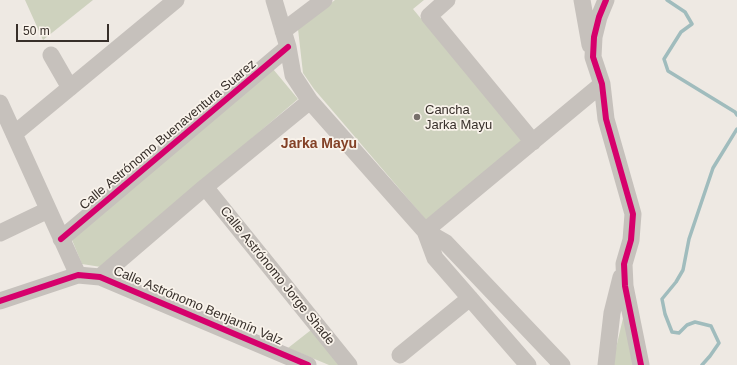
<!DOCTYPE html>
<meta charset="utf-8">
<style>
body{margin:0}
#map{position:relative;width:737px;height:365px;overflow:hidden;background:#eee9e3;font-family:Arial,sans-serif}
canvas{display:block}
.scale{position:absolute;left:16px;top:24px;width:93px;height:18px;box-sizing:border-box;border:2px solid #372f2a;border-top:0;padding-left:5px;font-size:12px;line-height:14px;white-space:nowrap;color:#372f2a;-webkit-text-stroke:3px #f9f3eb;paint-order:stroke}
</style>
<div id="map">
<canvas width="737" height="365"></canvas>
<div class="scale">50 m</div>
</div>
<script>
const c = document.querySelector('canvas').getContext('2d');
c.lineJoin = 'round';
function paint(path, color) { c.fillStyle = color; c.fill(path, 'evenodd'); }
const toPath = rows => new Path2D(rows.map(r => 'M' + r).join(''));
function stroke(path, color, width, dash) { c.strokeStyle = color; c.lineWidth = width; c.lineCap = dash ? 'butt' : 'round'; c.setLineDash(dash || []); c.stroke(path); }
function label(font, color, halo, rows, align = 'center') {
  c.font = font + ' Arial,sans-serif'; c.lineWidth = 3.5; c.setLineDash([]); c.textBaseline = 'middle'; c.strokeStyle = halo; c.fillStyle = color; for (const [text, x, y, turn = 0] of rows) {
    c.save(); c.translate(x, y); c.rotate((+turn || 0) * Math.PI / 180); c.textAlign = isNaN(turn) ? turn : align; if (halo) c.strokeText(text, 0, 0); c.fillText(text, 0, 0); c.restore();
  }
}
paint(toPath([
 [25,0,93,0,43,40],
 [335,0,424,0,413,9,522,141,426,220,314,89,303,73,298,29],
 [273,69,298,99,101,267,82,264,72,240],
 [628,297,636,365,612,365],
 [311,330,339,365,329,365,288,348]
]), '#ced2be');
stroke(toPath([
 [667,0,685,12,692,24,681,32,664,59,668,71,735,112,737,115],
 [702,365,710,356,719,343,711,326,695,322,687,325,679,333,672,332,665,314,662,299,676,282,683,270,689,239,713,168,737,129]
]), '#a0bcbd', 3.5);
stroke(toPath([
 [274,0,288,47,293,75,310,101,425,231,446,243,562,365],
 [447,0,429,16,533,142],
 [582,0,590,45],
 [606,0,599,17,594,37,593,57,602,84,606,119,633,214,631,240,624,264,625,286,641,365],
 [283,31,324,0],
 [51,55,70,88],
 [0,103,78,275],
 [14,134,176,0],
 [205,187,349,365],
 [425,231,602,84],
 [425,231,435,258,528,365],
 [0,233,48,210],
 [61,239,288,47],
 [100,277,205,187,310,101],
 [0,301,78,275,100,277,308,365],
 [400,355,470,298],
 [606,365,612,313,621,277]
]), '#c6c1bc', 17);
stroke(toPath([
 [606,0,599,17,594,37,593,57,602,84,606,119,633,214,631,240,624,264,625,286,641,365],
 [61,239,288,47],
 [0,301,78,275,100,277,308,365]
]), '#d6006c', 6);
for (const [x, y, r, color] of [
 [417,117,4,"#77706b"]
]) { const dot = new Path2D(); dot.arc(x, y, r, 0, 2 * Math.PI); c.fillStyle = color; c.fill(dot); stroke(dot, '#f9f3eb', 1.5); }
label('13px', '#372f2a', '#f9f3eb', [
 ["Cancha",425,110],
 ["Jarka Mayu",425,125]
], 'left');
label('13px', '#372f2a', '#f9f3eb', [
 ["Calle Astrónomo Buenaventura Suarez",168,135,-40],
 ["Calle Astrónomo Jorge Shade",277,276,51],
 ["Calle Astrónomo Benjamín Valz",198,306,23]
]);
label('bold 14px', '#834126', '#f9f3eb', [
 ["Jarka Mayu",319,144]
]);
</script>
